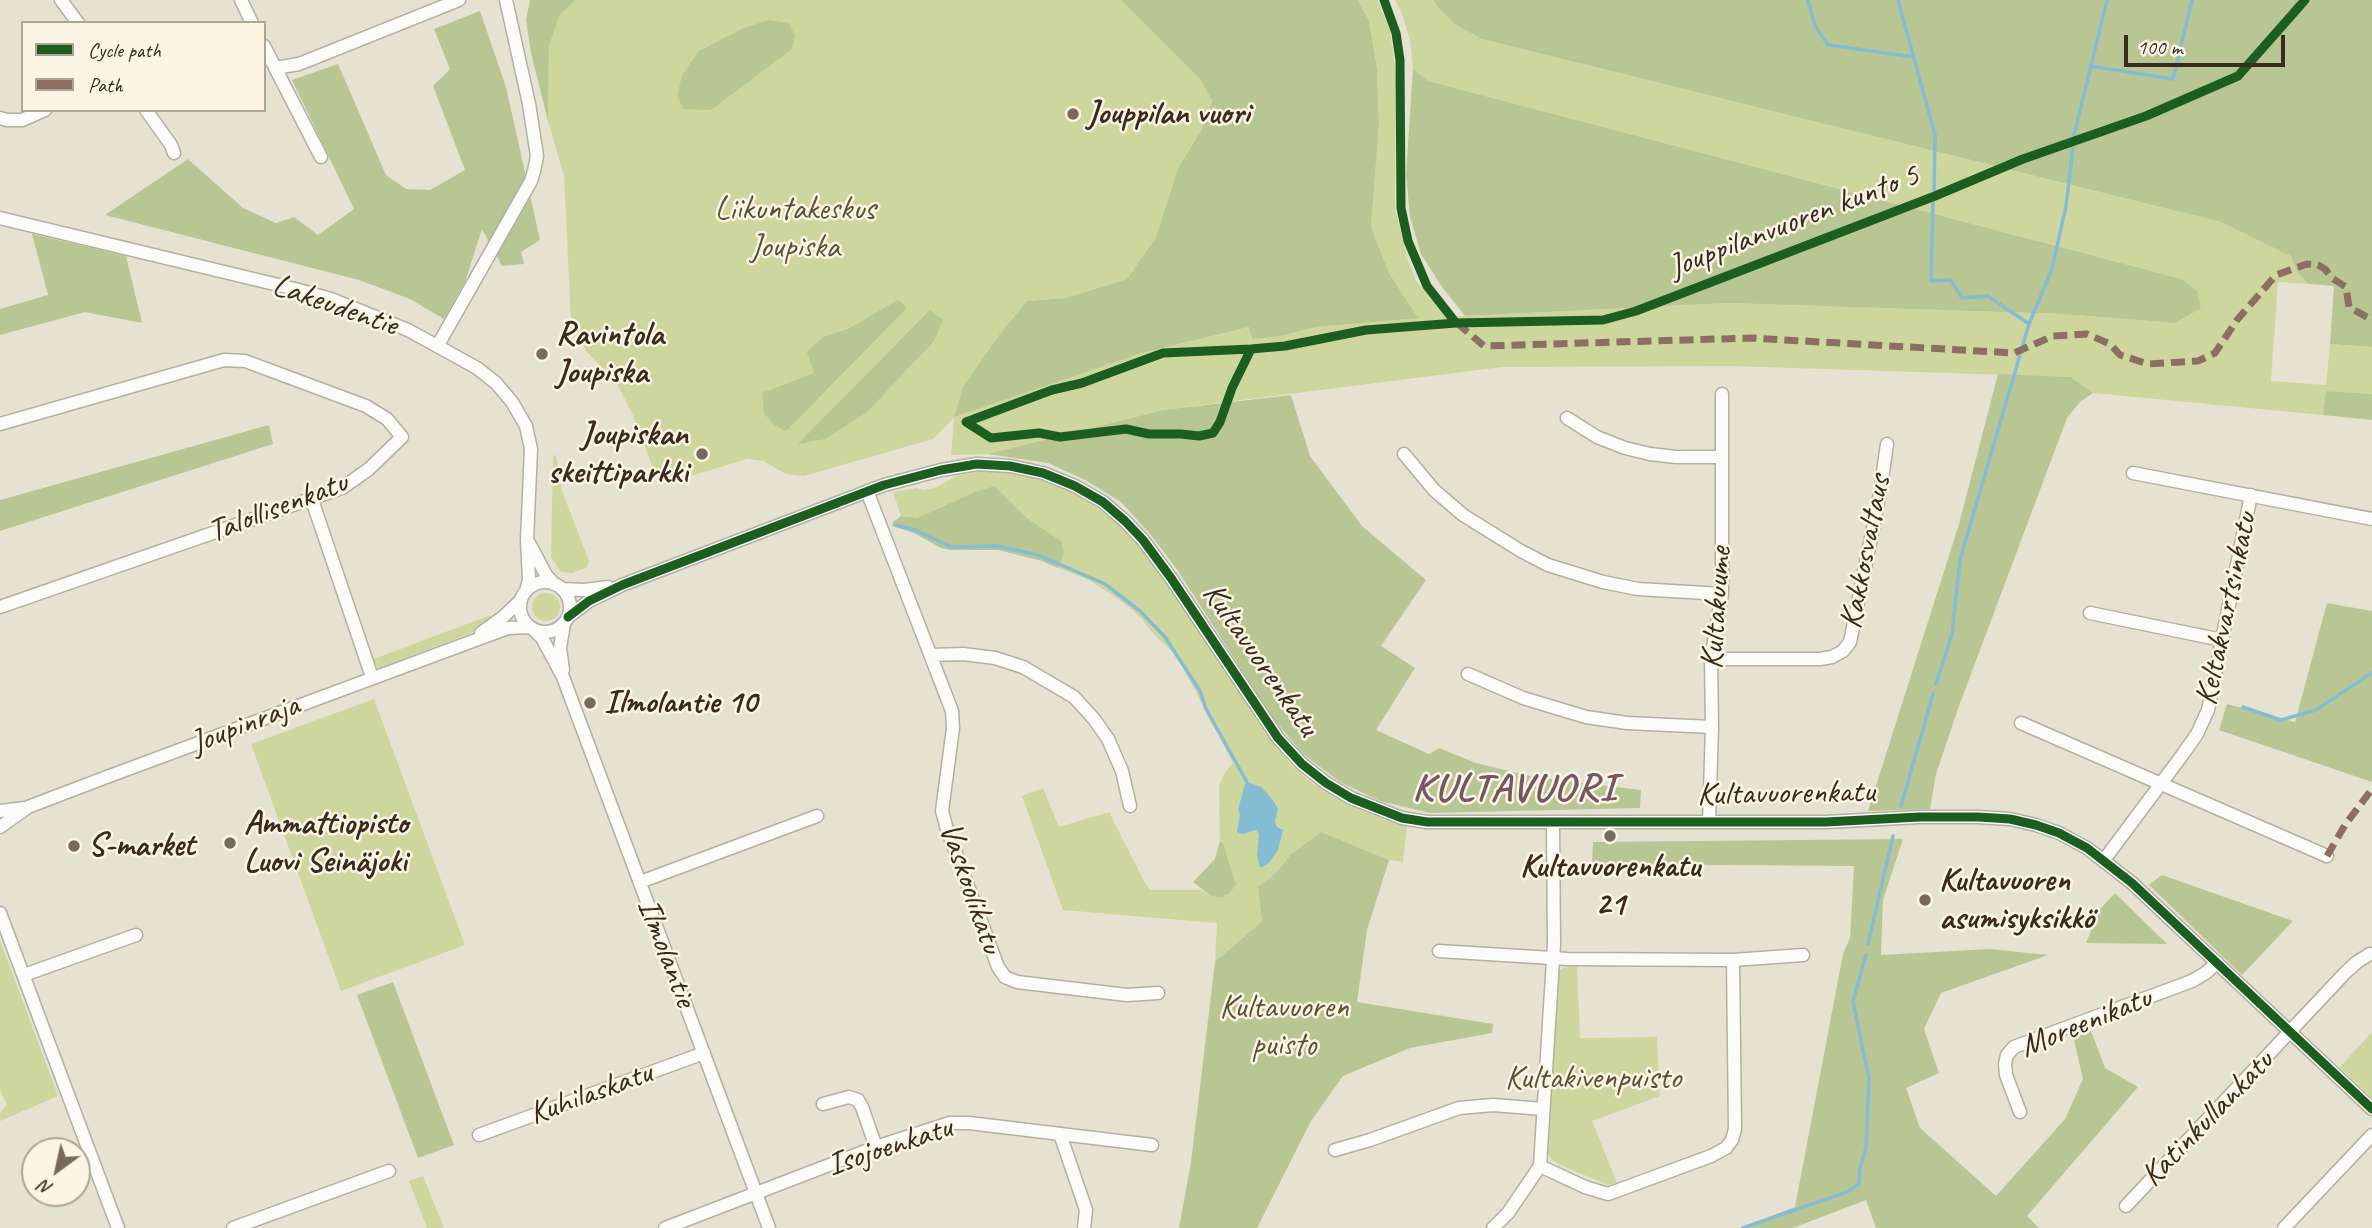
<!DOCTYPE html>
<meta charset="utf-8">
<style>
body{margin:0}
#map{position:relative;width:2372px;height:1228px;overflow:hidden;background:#e6e2d2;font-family:Caveat,sans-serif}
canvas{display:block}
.legend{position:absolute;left:21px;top:21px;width:245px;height:91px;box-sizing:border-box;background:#fcf5e5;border:2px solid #afa495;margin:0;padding:9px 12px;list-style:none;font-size:21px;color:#3b2a1e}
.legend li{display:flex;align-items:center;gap:14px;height:35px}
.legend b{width:35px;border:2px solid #afa495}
.north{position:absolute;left:21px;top:1137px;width:70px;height:70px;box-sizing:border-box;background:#fcf5e5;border:2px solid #afa495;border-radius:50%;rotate:213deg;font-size:19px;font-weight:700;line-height:28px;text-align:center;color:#3b2a1e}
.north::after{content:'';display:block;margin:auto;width:24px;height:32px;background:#776a5d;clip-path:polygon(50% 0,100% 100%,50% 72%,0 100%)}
.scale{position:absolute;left:2124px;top:35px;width:161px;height:32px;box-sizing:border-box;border:4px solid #3b2a1e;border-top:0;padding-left:9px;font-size:21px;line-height:24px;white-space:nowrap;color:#3b2a1e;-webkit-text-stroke:5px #fcf5e5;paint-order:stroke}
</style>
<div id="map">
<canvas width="2372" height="1228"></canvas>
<ul class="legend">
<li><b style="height:9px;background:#1b5e20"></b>Cycle path</li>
<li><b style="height:9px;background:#8d6e63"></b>Path</li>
</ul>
<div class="north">N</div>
<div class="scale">100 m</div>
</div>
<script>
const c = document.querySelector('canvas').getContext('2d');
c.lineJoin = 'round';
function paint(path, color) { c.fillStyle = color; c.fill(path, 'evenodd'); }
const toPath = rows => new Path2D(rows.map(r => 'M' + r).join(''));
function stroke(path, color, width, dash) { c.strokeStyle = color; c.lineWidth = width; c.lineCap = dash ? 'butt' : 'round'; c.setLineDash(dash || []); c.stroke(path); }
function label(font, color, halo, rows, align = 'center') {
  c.font = font + ' Caveat,sans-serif'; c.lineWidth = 5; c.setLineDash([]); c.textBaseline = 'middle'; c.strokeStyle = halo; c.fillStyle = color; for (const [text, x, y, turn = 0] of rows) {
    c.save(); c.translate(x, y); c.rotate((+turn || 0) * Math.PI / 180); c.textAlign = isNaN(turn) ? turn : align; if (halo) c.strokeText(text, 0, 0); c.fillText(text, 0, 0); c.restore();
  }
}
paint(toPath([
 [576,0,1121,0,1201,80,1212,101,1202,129,1178,168,1156,237,1127,279,1066,298,1027,301,999,335,963,387,955,416,1142,353,1250,327,1252,339,1281,336,1316,327,1417,317,1389,273,1371,227,1379,125,1377,68,1369,21,1358,0,1377,0,1390,30,1396,75,1395,208,1408,260,1416,281,1447,317,1729,303,2062,314,2175,323,2197,291,2182,279,1428,81,1413,68,1410,40,1402,14,1395,0,1434,0,1436,5,1454,24,1482,39,2221,222,2292,256,2297,272,2309,284,2278,282,2271,381,2326,385,2330,344,2372,347,2372,394,2326,391,2323,415,2093,393,2071,377,1730,366,1502,367,1163,410,988,454,951,455,954,418,933,439,804,476,786,474,763,461,747,459,671,482,657,478,632,413,616,382,586,351,571,321,564,176,548,121,549,46,560,14],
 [556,455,562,491,589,561,587,567,572,573,561,572,551,557,553,456],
 [983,471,1011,472,1052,483,1077,494,1118,523,1150,558,1265,733,1292,766,1313,784,1348,805,1382,819,1407,826,1403,862,1389,860,1321,832,1291,854,1278,871,1258,887,1262,921,1215,962,1217,923,1063,910,1022,796,1043,788,1059,827,1109,812,1144,881,1150,890,1201,890,1211,896,1236,884,1223,843,1220,841,1219,786,1224,774,1233,763,1182,666,1172,651,1155,636,1141,618,1124,603,1089,580,1058,568,1064,555,1042,529,1028,519,995,486,977,491,917,518,901,516,893,492,917,488,923,490,934,488,959,475],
 '532 607a14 14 0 1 1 28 0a14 14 0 1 1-28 0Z',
 [488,616,496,617,471,633,379,668,371,660],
 [374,699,465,945,341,991,251,744],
 [0,940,58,1096,0,1121,0,1113,7,1105,0,1090],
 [1577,966,1580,1038,1657,1037,1660,1096,1592,1121,1617,1183,1608,1185,1560,1165,1551,1159,1548,1153,1559,971,1563,968],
 [2372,1032,2372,1098,2340,1067],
 [423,1176,444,1228,427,1228,409,1181]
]), '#cdd69c');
paint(toPath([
 [530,0,576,0,560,14,549,46,548,121,531,53,526,20],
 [1121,0,1358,0,1369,21,1377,68,1379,125,1371,227,1389,273,1418,318,1316,327,1281,336,1252,339,1249,327,1142,353,954,417,963,387,999,335,1027,301,1066,298,1127,279,1156,237,1178,168,1202,129,1212,101,1201,80],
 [1434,0,2372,0,2372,347,2330,344,2334,286,2309,284,2297,272,2291,256,2221,222,1482,39,1454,24,1436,5],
 [480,11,506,87,540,240,521,252,524,264,502,266,482,229,465,282,444,319,410,299,359,280,105,215,188,159,243,208,276,223,294,217,318,235,354,209,292,80,338,64,386,175,406,189,430,190,465,170,433,86,450,69,434,29],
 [769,20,789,23,795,36,792,49,711,110,684,109,677,97,682,75,699,51,744,28],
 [1413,68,1428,81,2182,279,2197,291,2201,308,2175,323,2062,314,1729,303,1465,316,1442,287,1421,254,1410,217,1406,174],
 [32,234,126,256,142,323,85,312,0,335,0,309,48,295],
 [898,300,907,308,786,431,773,424,764,413,762,393,814,373,807,352,823,337,848,329],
 [930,310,943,320,934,341,866,413,825,439,798,444],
 [1998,374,2071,377,2093,393,2080,402,2067,418,1959,706,1936,774,1930,809,1868,811,1959,524],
 [2326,391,2372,394,2372,420,2323,415],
 [1291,395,1310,456,1362,526,1426,580,1381,646,1415,668,1376,730,1429,754,1439,748,1476,763,1534,777,1641,790,1640,808,1430,813,1380,801,1340,782,1303,754,1272,717,1178,571,1150,534,1121,502,1085,480,1048,463,988,454,1163,410],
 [269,425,273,444,0,531,0,500],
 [995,486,1028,519,1061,541,1064,554,1058,568,1042,561,998,550,950,550,941,548,914,533,892,526,893,522,901,516,917,518,977,491],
 [2327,603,2372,611,2372,782,2219,730,2227,704,2295,722],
 [1321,832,1389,860,1367,930,1357,1002,1493,1024,1492,1033,1410,1048,1343,1076,1311,1121,1257,1228,1179,1228,1191,1162,1215,962,1262,921,1258,887,1278,871,1291,854],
 [1903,839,1883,900,1881,955,1990,949,2048,955,1941,993,1924,1029,1939,1073,1906,1088,1920,1128,1996,1196,2065,1119,2083,1079,2073,1036,2091,1031,2105,1068,2138,1087,2027,1216,2039,1228,1876,1228,1866,1200,1793,1228,1739,1228,1795,1207,1843,954,1850,938,1854,866,1592,864,1593,842],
 [1220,841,1223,843,1236,884,1230,893,1222,897,1211,896,1193,882,1215,859],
 [2162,875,2293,921,2242,975,2149,885],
 [2115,893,2167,944,2086,943,2099,910],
 [393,982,454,1145,418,1158,357,995]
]), '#b8c694');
paint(toPath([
 [1251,783,1261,787,1273,800,1278,809,1275,821,1277,827,1283,830,1278,850,1268,864,1260,868,1257,856,1259,834,1256,830,1242,834,1237,832,1240,814,1238,810,1242,795,1245,784]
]), '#84bcd4');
stroke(toPath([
 [1808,0,1815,26,1828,45,1914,57],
 [1898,0,1935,135,1934,191],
 [2090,66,2173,79,2192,0],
 [2074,135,2107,0],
 [1933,202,1931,281,1951,280,1962,298,1988,296,2029,324],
 [896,525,915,530,951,547,997,546,1038,555,1105,584,1140,611,1165,637,1200,691,1206,709,1248,784],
 [1936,684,1952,634,1960,560,2029,324,2052,269,2066,206,2073,147],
 [2243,707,2281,720,2316,710,2372,673],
 [1901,806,1933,694],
 [1868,944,1893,836],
 [1743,1228,1847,1192,1859,1184,1860,1168,1866,1148,1869,1079,1853,1001,1866,955]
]), '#84bcd4', 3.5);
const minor = toPath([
 [61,0,78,23],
 [241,0,252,23],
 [264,46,321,157],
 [275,68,299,64,459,0],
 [146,110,171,145,174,153],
 [0,118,7,120,22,120,45,110],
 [0,218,295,289,331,299,408,330,477,368,496,383,512,402,526,426,531,449,527,540,529,580,526,591],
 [438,345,531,181,534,171,537,156,529,104,506,0],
 [1567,418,1597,437,1625,448,1650,454,1676,457,1722,457],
 [0,424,224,360,245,361,366,406,387,419,402,437,369,469,342,488,0,607],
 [1404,454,1434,490,1463,515,1521,551,1548,565,1603,582,1638,589,1722,594],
 [2133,473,2372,519],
 [867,491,952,711,953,728,942,811,947,829,998,967,1005,977,1017,982,1127,995,1158,993],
 [312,500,372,677],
 [529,543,546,575,554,584],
 '520 607a25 25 0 1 1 50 0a25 25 0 1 1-50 0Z',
 [562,589,585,590,608,587],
 [2090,613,2222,640],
 [568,617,589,601,622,585,884,485,941,470,977,464,1010,466,1043,473,1075,486,1103,502,1125,521,1143,540,1171,578,1278,738,1302,764,1326,783,1351,798,1402,818,1427,822,1826,822,1919,817,1978,817,2010,819,2036,825,2059,833,2087,848,2132,883,2372,1109],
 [534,630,542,638,563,677,769,1228],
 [481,633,503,617,521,600],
 [931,655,963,654,995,658,1023,667,1074,697,1094,719,1108,739,1122,771,1130,806],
 [1711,659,1820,659,1832,657,1843,651,1850,642,1880,493,1887,444],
 [563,670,560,648,564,624],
 [1468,674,1523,698,1586,717,1627,723,1712,727],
 [2021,723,2327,856],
 [0,811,25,808],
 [1709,822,1712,727,1711,659,1722,594,1722,394],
 [0,827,28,807,104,778,508,628,530,627],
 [2104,860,2183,754,2197,734,2208,710,2251,495],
 [640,882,817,816],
 [0,913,118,1228],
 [1439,951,1568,959,1733,960,1803,955],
 [24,975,136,935],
 [823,1104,849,1097,858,1100,862,1107,876,1147],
 [2020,1112,2006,1075,2005,1064,2007,1055,2014,1047,2192,981,2207,972,2217,962],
 [1060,1134,1086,1210,1084,1228],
 [479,1135,704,1053],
 [1335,1150,1370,1140,1459,1108,1493,1105,1543,1109],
 [1540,1166,1585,1187,1608,1194,1711,1156,1726,1148,1732,1140,1735,1129,1733,960],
 [2126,1206,2345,973,2357,962,2370,954],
 [233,1228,389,1171],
 [665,1228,876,1147,950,1123,969,1123,1152,1145],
 [1493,1228,1508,1213,1540,1166,1554,944,1553,823],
 [2284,1228,2372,1135]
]);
stroke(minor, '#b3afa4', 15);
stroke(minor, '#fbfbf8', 12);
stroke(toPath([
 [1457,323,1484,346,1751,338,2014,353,2053,336,2087,334,2110,344,2120,355,2148,364,2198,361,2215,353,2237,320,2276,275,2307,264,2318,265,2325,269,2332,278,2346,287,2349,307,2372,320],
 [2327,856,2345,825,2372,789]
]), '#8d6e63', 7, [14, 7]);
stroke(toPath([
 [1384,0,1396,33,1400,60,1401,208,1408,241,1427,286,1456,323],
 [1251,349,1163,353,1082,383,1052,390,966,422,991,438,1039,433,1060,437,1126,429,1149,434,1181,434,1199,436,1213,433,1220,422,1232,388,1251,349,1285,346,1366,330,1456,323,1603,320,1636,311,1935,196,2023,159,2146,116,2238,76,2305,0],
 [568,617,589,601,622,585,884,485,941,470,977,464,1010,466,1043,473,1075,486,1103,502,1125,521,1143,540,1171,578,1278,738,1302,764,1326,783,1351,798,1402,818,1427,822,1826,822,1919,817,1978,817,2010,819,2036,825,2059,833,2087,848,2132,883,2372,1109]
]), '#1b5e20', 9);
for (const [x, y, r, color] of [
 [1073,114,7,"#776a5d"],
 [542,354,7,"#776a5d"],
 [702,454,7,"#776a5d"],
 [590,703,7,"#776a5d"],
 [1610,836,7,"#776a5d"],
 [230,843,7,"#776a5d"],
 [74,846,7,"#776a5d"],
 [1925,900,7,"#776a5d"]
]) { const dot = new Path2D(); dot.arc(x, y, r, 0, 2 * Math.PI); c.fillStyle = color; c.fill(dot); stroke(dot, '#fcf5e5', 2.5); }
label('bold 33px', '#3b2a1e', '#fcf5e5', [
 ["Jouppilan vuori",1087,114],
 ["Ravintola",556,335],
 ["Joupiska",556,373],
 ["Joupiskan",688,435,"right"],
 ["skeittiparkki",688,473,"right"],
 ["Ilmolantie 10",604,703],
 ["Ammattiopisto",244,824],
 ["Luovi Seinäjoki",244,862],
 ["S-market",88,846],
 ["Kultavuorenkatu",1610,867,"center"],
 ["21",1610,905,"center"],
 ["Kultavuoren",1939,881],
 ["asumisyksikkö",1939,919]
], 'left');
label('33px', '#5a5232', '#fcf5e5', [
 ["Liikuntakeskus",795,210],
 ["Joupiska",795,248],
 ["Kultavuoren",1284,1008],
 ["puisto",1284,1046],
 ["Kultakivenpuisto",1593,1079]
]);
label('33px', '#3b2a1e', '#fcf5e5', [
 ["Jouppilanvuoren kunto 5",1794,222,-21],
 ["Lakeudentie",335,306,19],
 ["Talollisenkatu",278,508,-21],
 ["Kakkosvaltaus",1866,552,-79],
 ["Kultakuume",1717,608,-86],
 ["Keltakvartsinkatu",2227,609,-78],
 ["Kultavuorenkatu",1260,660,55],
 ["Joupinraja",245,725,-21],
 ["Kultavuorenkatu",1786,794,-1],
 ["Vaskoolikatu",970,888,71],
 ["Ilmolantie",666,953,69],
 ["Moreenikatu",2086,1023,-22],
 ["Kuhilaskatu",591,1094,-20],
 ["Katinkullankatu",2208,1119,-46],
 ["Isojoenkatu",890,1147,-18]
]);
c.letterSpacing = '2px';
label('bold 40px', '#765662', '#fcf5e5', [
 ["KULTAVUORI",1515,790]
]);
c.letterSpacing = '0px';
</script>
